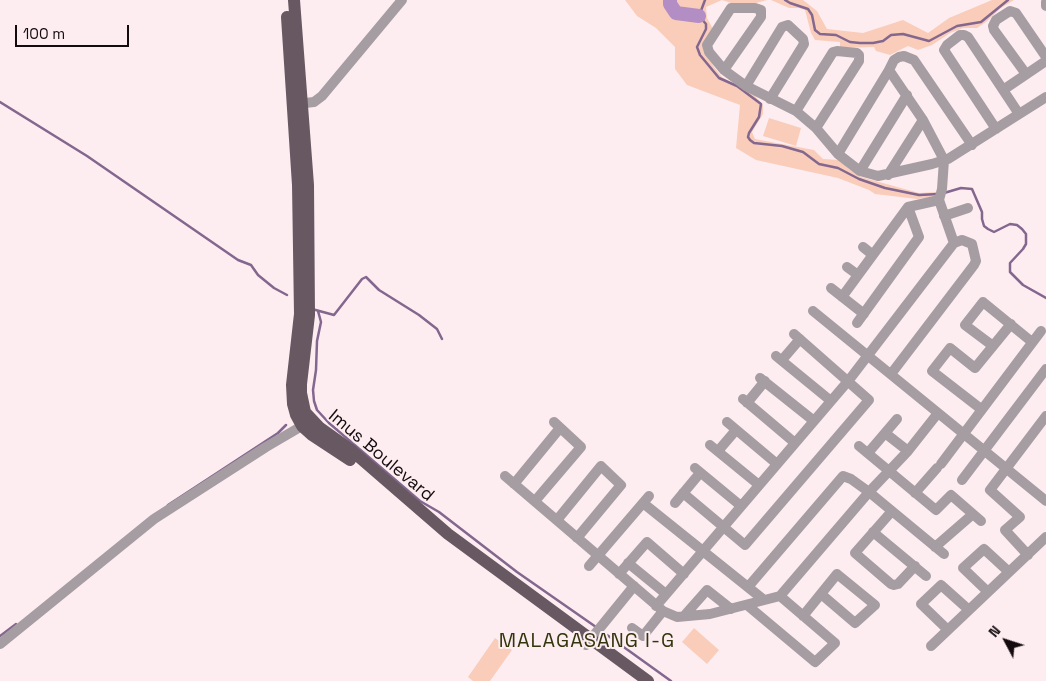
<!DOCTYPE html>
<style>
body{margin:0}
#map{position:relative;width:1046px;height:681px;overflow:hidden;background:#fdedf1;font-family:"Space Grotesk",sans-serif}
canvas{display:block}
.north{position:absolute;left:981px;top:616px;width:50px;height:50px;-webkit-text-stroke:4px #fdedf1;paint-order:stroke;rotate:310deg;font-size:14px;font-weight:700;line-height:20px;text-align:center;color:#140b0e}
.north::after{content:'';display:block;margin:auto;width:18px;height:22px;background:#140b0e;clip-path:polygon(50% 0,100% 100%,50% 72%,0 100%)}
.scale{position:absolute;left:15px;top:25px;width:114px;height:22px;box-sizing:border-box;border:2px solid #140b0e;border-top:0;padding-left:6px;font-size:15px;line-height:18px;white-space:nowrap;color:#140b0e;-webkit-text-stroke:4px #fdedf1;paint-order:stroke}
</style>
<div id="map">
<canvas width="1046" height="681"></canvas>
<div class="north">N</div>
<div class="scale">100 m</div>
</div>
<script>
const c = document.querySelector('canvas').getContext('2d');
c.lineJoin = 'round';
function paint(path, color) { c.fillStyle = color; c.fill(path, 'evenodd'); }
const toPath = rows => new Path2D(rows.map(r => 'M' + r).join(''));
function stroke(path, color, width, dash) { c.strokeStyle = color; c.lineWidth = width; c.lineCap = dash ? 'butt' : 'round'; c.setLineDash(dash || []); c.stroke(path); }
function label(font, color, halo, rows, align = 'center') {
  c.font = font + ' "Space Grotesk",sans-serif'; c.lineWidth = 4; c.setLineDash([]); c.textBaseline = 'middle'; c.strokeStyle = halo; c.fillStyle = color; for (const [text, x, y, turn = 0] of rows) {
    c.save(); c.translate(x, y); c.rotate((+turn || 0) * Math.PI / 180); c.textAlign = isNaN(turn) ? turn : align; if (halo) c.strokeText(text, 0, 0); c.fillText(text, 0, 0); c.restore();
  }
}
paint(toPath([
 [625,0,767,0,749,5,731,3,722,0,706,7,707,18,713,29,703,46,714,67,722,77,755,96,763,105,763,114,752,132,755,139,814,150,823,159,839,160,849,169,861,177,919,193,937,192,936,197,917,199,875,194,869,190,838,178,756,160,736,148,740,105,687,85,675,69,675,47,656,28,637,16],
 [771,0,803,0,817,11,827,29,863,33,903,20,928,33,949,18,992,0,1014,0,1001,8,986,22,977,28,963,28,950,33,932,45,918,50,908,46,890,55,876,51,874,47,840,48,840,42,815,40,811,33,805,10,799,8,789,8],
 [769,118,801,128,796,146,763,136],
 [694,628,719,650,707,664,682,642],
 [495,638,512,650,490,681,473,681,468,677]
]), '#f9cdba');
stroke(toPath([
 [705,0,699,16,706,24,706,29,697,47,700,55,719,78,737,86,761,104,759,117,749,133,748,137,750,140,754,143,782,146,803,152,819,164,838,168,859,179,885,188,919,195,938,194],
 [785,0,790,3,808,9,812,15,815,30,820,34,836,35,850,42,860,43,873,43,883,41,891,35,903,34,929,41,957,26,981,22,1008,0],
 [0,102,87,156,238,260,251,265,258,275,274,288,287,295],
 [944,193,961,188,972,189,982,212,982,219,984,226,988,229,994,232,1010,224,1017,225,1022,229,1026,234,1026,244,1023,249,1010,263,1010,272,1023,285,1046,298],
 [312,309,334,315,362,279,366,277,379,290,419,315,437,329,442,339],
 [318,311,321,322,317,341,316,370,313,390,314,401,317,410,329,423,420,501,439,512,517,572,596,627],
 [168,505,278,433,286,425],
 [607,635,671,681],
 [0,636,16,624]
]), '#83678e', 2.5);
stroke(toPath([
 [670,0,670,4,676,13,699,16]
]), '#b38ec5', 14);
stroke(toPath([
 [1046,2,1046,6],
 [724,70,761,17,761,10,755,8,731,8,709,42,707,45,709,52,724,70,746,86,796,111,816,128,838,154,860,171,878,176,932,164,948,159,1046,97],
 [889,70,894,60,899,57,904,56,914,60,972,145],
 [1026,74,994,30,993,26,996,20,1010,11,1016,13,1046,57],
 [746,86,782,27,788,25,803,39,804,44,770,99],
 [1003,90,1046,61],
 [296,104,314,102,322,96,402,0],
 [796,111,833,52,837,51,857,53,859,55,859,61,816,128],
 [996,129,944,50,947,45,960,35,964,35,968,37,1019,114],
 [838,154,889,70,923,120,944,160,942,189,939,200,954,243],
 [860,171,907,95],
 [888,175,923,120],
 [944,216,968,208],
 [863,247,873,255],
 [847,267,858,275],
 [831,288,864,314],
 [842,297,908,207,939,200],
 [813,311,1046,501],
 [857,323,919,237,908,207],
 [993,346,965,325,983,302,1032,342],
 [776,356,831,401],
 [782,360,800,339],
 [760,378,814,421],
 [743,399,795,443],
 [747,403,765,381],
 [981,409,932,371,950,348,975,368,1011,324],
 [727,422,777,464],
 [885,433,908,451],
 [710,445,759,485],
 [859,446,936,510,951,495,981,521],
 [718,451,736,430],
 [868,453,897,419],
 [941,464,1041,331],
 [695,468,741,506],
 [505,476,663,611,677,617,710,614,780,596,869,492,908,451,938,413],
 [962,480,1046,369],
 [514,484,560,428],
 [683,493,745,545,869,400,794,334],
 [915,493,937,468],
 [535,501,581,447,554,422],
 [643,503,764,600],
 [675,503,700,473],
 [892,511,855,553,891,584,894,585,898,584,915,566],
 [557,520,601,466,621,485,577,538],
 [873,532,926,576],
 [935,547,973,514],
 [1028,555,1005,530,1020,517,990,490,1046,416],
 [628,563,666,594],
 [589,566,649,496],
 [619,574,647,542,684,574],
 [748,587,843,476,851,479,869,492,944,554],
 [988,592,963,568,984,549,1009,572],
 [747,605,815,662,835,643,780,596],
 [656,606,849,380,954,243,962,240,972,244,976,261,974,265,891,374],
 [684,616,707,590,731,609],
 [803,616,837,574,875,605,855,623,821,594],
 [632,628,643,636,663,611],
 [948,630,921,604,941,585,969,610],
 [0,644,154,519,266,447,307,423],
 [586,645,634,586],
 [931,646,1046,537]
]), '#a69da3', 10);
stroke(toPath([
 [294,0,308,185,309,315,301,384,301,393,305,412,320,428,351,450,448,534,648,681],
 [287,17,298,185,300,314,292,385,293,404,296,415,302,426,312,435,350,460]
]), '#675862', 12);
label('18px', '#140b0e', '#fdedf1', [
 ["Imus Boulevard",381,456,40]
]);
c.letterSpacing = '1px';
label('20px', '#33360d', '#fdedf1', [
 ["MALAGASANG I-G",587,642]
]);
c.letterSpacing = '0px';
</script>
